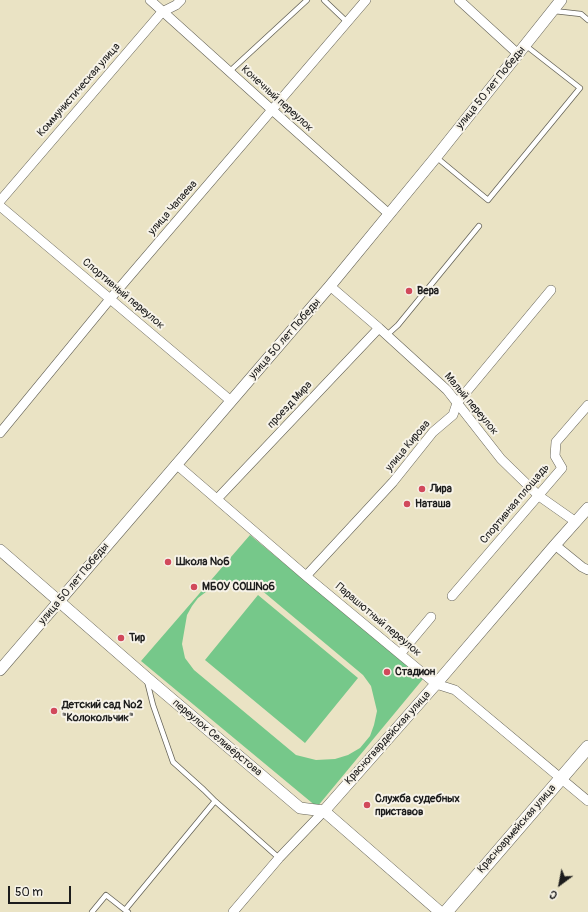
<!DOCTYPE html>
<meta charset="utf-8">
<style>
body{margin:0}
#map{position:relative;width:588px;height:912px;overflow:hidden;background:#eae3c4;font-family:Pangolin,sans-serif}
canvas{display:block}
.north{position:absolute;left:540px;top:864px;width:40px;height:40px;-webkit-text-stroke:3px #f7f3e8;paint-order:stroke;rotate:212deg;font-size:11px;font-weight:700;line-height:16px;text-align:center;color:#1c1c1c}
.north::after{content:'';display:block;margin:auto;width:14px;height:18px;background:#1c1c1c;clip-path:polygon(50% 0,100% 100%,50% 72%,0 100%)}
.scale{position:absolute;left:8px;top:886px;width:63px;height:18px;box-sizing:border-box;border:2px solid #1c1c1c;border-top:0;padding-left:5px;font-size:12px;line-height:14px;white-space:nowrap;color:#1c1c1c;-webkit-text-stroke:3px #f7f3e8;paint-order:stroke}
</style>
<div id="map">
<canvas width="588" height="912"></canvas>
<div class="north">С</div>
<div class="scale">50 m</div>
</div>
<script>
const c = document.querySelector('canvas').getContext('2d');
c.lineJoin = 'round';
function paint(path, color) { c.fillStyle = color; c.fill(path, 'evenodd'); }
const toPath = rows => new Path2D(rows.map(r => 'M' + r).join(''));
function stroke(path, color, width, dash) { c.strokeStyle = color; c.lineWidth = width; c.lineCap = dash ? 'butt' : 'round'; c.setLineDash(dash || []); c.stroke(path); }
function label(font, color, halo, rows, align = 'center') {
  c.font = font + ' Pangolin,sans-serif'; c.lineWidth = 4; c.setLineDash([]); c.textBaseline = 'middle'; c.strokeStyle = halo; c.fillStyle = color; for (const [text, x, y, turn = 0] of rows) {
    c.save(); c.translate(x, y); c.rotate((+turn || 0) * Math.PI / 180); c.textAlign = isNaN(turn) ? turn : align; if (halo) c.strokeText(text, 0, 0); c.fillText(text, 0, 0); c.restore();
  }
}
paint(toPath([
 [250,535,423,679,317,807,141,661],
 [225,584,248,585,260,589,363,675,371,686,377,711,374,725,370,736,360,748,348,755,335,759,316,760,296,755,194,670,185,658,182,644,187,615,192,606,198,598,211,588],
 [258,595,358,678,305,743,205,660]
]), '#76c88a');
const service = toPath([
 [324,0,347,22],
 [554,11,581,14,588,20],
 [229,72,307,0],
 [436,157,488,200,580,88,525,45],
 [387,335,398,325,479,226],
 [147,681,153,705,173,762,204,790,215,801],
 [92,912,106,895,125,910],
 [128,912,125,910,215,801,279,858]
]);
const minor = toPath([
 [150,0,271,109,389,214],
 [459,0,518,54],
 [0,201,162,12,176,5,181,0],
 [0,206,231,401],
 [330,286,379,328,447,390,501,459,539,496,576,522],
 [0,433,110,299,366,0],
 [176,464,306,576,436,684,455,690,588,801],
 [217,499,379,328],
 [555,545,582,567,588,570],
 [306,576,393,482,433,432,453,415,457,403,551,290],
 [452,596,562,468,555,456,556,442,588,405],
 [400,654,431,617],
 [233,912,279,858,324,811]
]);
const tertiary = toPath([
 [0,550,147,678,300,808,324,811,440,912],
 [0,670,330,286,436,157,561,0],
 [324,811,436,684,555,545,588,508]
]);
const secondary = toPath([
 [446,912,588,747]
]);
stroke(service, '#646257', 6);
stroke(minor, '#646257', 10);
stroke(tertiary, '#646257', 12);
stroke(secondary, '#646257', 14);
stroke(service, '#fff', 4.5);
stroke(minor, '#fff', 9);
stroke(tertiary, '#fff', 11);
stroke(secondary, '#fff', 13);
for (const [x, y, r, color] of [
 [409,291,4,"#d1495b"],
 [422,489,4,"#d1495b"],
 [407,504,4,"#d1495b"],
 [168,562,4,"#d1495b"],
 [194,587,4,"#d1495b"],
 [121,638,4,"#d1495b"],
 [387,672,4,"#d1495b"],
 [54,711,4,"#d1495b"],
 [367,805,4,"#d1495b"]
]) { const dot = new Path2D(); dot.arc(x, y, r, 0, 2 * Math.PI); c.fillStyle = color; c.fill(dot); stroke(dot, '#f7f3e8', 1.5); }
label('11px', '#1c1c1c', '#f7f3e8', [
 ["улица 50 лет Победы",491,88,-51],
 ["Коммунистическая улица",79,90,-49],
 ["Конечный переулок",277,99,42],
 ["улица Чапаева",173,208,-49],
 ["Спортивный переулок",123,294,40],
 ["улица 50 лет Победы",285,339,-49],
 ["Малый переулок",471,404,50],
 ["проезд Мира",290,405,-47],
 ["улица Кирова",408,446,-50],
 ["Спортивная площадь",515,504,-50],
 ["улица 50 лет Победы",74,584,-50],
 ["Парашютный переулок",378,620,40],
 ["переулок Селивёрстова",217,738,40],
 ["Красногвардейская улица",388,738,-48],
 ["Красноармейская улица",517,829,-49]
]);
label('bold 11px', '#1c1c1c', '#f7f3e8', [
 ["Вера",417,291],
 ["Лира",430,489],
 ["Наташа",415,504],
 ["Школа №6",176,562],
 ["МБОУ СОШ№6",202,587],
 ["Тир",129,638],
 ["Стадион",395,672],
 ["Детский сад №2",62,705],
 ["\"Колокольчик\"",62,718],
 ["Служба судебных",375,799],
 ["приставов",375,812]
], 'left');
</script>
